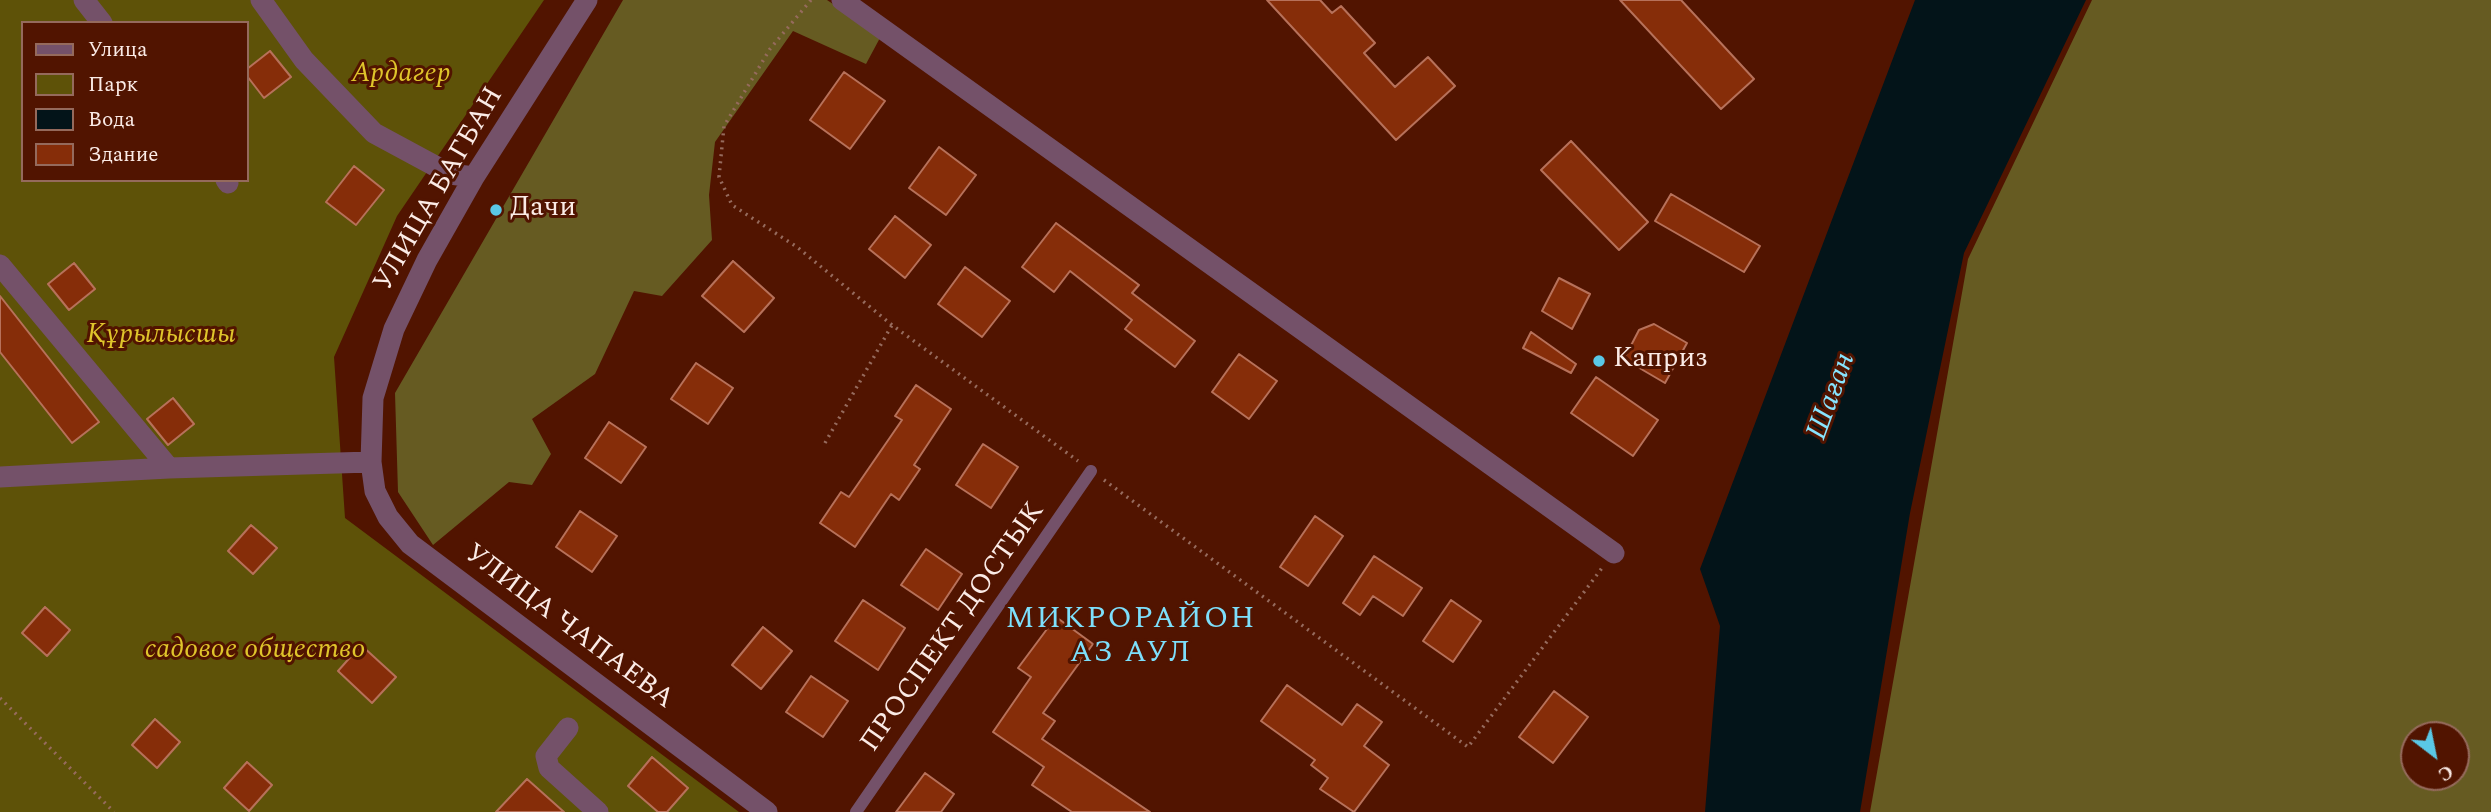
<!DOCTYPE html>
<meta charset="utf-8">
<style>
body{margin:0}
#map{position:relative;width:2491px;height:812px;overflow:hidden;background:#511400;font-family:Spectral,serif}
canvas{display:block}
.legend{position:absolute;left:21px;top:21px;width:228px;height:161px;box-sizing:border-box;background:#511400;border:2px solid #956a5c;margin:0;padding:9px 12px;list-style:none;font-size:21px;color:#fbebe6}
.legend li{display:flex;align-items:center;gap:14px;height:35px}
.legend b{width:35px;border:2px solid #956a5c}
.north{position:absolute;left:2400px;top:721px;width:70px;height:70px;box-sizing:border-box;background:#511400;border:2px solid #956a5c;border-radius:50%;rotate:148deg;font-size:19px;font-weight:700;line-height:28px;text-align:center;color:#fbebe6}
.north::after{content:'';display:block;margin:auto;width:24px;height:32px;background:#5ac8e6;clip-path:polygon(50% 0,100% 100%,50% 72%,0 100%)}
</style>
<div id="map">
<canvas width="2491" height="812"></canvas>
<ul class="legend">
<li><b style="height:9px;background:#745169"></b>Улица</li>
<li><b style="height:19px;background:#5e5208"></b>Парк</li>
<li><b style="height:19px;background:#031419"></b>Вода</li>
<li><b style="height:19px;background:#862d09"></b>Здание</li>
</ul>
<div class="north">С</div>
</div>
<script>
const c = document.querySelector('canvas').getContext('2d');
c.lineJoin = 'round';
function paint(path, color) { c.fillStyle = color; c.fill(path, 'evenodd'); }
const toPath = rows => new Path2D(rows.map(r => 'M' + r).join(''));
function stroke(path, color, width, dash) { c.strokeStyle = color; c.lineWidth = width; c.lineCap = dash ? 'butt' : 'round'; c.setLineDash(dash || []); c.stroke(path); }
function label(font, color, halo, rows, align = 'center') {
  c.font = font + ' Spectral,serif'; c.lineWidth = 6; c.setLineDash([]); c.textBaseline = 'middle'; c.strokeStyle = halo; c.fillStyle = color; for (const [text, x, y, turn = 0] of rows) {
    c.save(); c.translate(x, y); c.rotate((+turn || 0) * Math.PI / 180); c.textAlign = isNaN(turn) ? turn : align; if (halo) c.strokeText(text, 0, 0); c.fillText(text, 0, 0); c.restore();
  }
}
paint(toPath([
 [0,0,544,0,397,216,334,357,345,518,739,812,0,812],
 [23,23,247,23,247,180,23,180]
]), '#5e5208');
paint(toPath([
 [623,0,827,0,881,36,866,64,793,31,715,142,709,195,712,240,662,296,634,291,595,374,532,419,551,454,532,485,509,482,433,545,398,492,395,393],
 [2092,0,2491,0,2491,812,1870,812,1968,259],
 [2414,735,2456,735,2456,777,2414,777]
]), '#665b22');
paint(toPath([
 [1915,0,2086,0,1964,253,1910,513,1860,812,1705,812,1720,626,1700,569]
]), '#031419');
const building = toPath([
 [1267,0,1320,0,1332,13,1341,6,1375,43,1364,53,1395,87,1428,57,1455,86,1396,140,1267,0],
 [1620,0,1681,0,1754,79,1721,109,1620,0],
 [270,51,291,77,264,98,247,76,247,69,270,51],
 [844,72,885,101,850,149,810,120,844,72],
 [1571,141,1648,222,1619,250,1541,170,1571,141],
 [939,147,976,175,946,215,909,188,939,147],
 [354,166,384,190,356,225,326,202,354,166],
 [1671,194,1760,246,1744,272,1655,221,1671,194],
 [895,216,931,245,905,278,869,249,895,216],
 [1056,223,1139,285,1132,293,1195,341,1175,367,1125,329,1132,320,1070,271,1054,292,1022,267,1056,223],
 [733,261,774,298,744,332,702,296,733,261],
 [74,263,95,289,69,310,48,284,74,263],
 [965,267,1010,301,982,337,938,304,965,267],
 [1559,278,1590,294,1572,329,1542,311,1559,278],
 [0,296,99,422,72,443,0,352,0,296],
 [1654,324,1687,343,1665,383,1624,359,1639,330,1654,324],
 [1531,332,1576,364,1571,373,1523,348,1531,332],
 [1239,354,1277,381,1249,419,1212,392,1239,354],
 [696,363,733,388,708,424,671,399,696,363],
 [1596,377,1658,420,1633,456,1571,413,1596,377],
 [916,385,951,409,914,465,920,469,899,500,891,494,855,547,820,523,841,492,849,497,902,420,895,416,916,385],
 [173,398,194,424,168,445,147,419,173,398],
 [609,422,646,447,621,483,585,458,609,422],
 [983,444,1018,467,991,508,956,485,983,444],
 [580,511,617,536,592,572,556,547,580,511],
 [1315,516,1343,536,1308,586,1280,567,1315,516],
 [251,525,277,548,253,574,228,551,251,525],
 [926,549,962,574,938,610,901,585,926,549],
 [1374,556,1422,588,1403,616,1373,596,1360,615,1343,603,1374,556],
 [863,600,905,628,878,670,835,641,863,600],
 [1451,600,1481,621,1453,662,1423,641,1451,600],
 [45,607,70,630,47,656,22,633,45,607],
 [1056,617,1093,644,1043,713,1055,721,1042,739,1150,812,1072,812,1032,785,1044,767,993,732,1031,677,1018,668,1056,617],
 [763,627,792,651,761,689,732,665,763,627],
 [361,645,396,677,372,703,338,671,361,645],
 [811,676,848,701,823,737,786,712,811,676],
 [1287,685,1342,725,1357,704,1382,722,1364,746,1389,765,1354,812,1320,789,1328,778,1311,765,1315,760,1261,721,1287,685],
 [1554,691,1588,717,1553,763,1519,737,1554,691],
 [155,719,180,742,157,768,132,745,155,719],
 [652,757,688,788,667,812,658,812,628,786,652,757],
 [247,762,272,785,249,811,224,788,247,762],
 [925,773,954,794,941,812,896,812,925,773],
 [527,779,564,812,496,812,527,779]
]);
paint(building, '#862d09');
stroke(building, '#b7715a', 2);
stroke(toPath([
 [811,0,770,49,724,126,719,177,732,205,797,247,892,325,1078,461],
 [825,443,892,325],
 [1104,480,1468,747,1602,568],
 [0,698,114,812]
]), '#966b5d', 3.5, [2, 5]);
stroke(toPath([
 [856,812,1091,471]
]), '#745169', 12);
stroke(toPath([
 [84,0,102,23],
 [261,0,304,60,374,133,450,174,474,177],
 [587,0,474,177,427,260,394,329,373,398,371,462,375,491,388,517,410,544,767,812],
 [842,0,1614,553],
 [226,180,228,183],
 [0,265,169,468],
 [0,477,169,468,371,462],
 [568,728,546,756,549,768,598,812]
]), '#745169', 21);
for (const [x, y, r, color] of [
 [496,210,7,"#5ac8e6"],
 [1599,361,7,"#5ac8e6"]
]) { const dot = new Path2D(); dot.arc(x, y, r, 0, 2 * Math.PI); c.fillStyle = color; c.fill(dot); stroke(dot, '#511400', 2.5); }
label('italic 28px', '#dfc52b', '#511400', [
 ["Ардагер",401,76],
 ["Құрылысшы",161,337],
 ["садовое общество",255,652]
]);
label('28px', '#fbebe6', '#511400', [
 ["УЛИЦА БАГБАН",440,190,-60],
 ["УЛИЦА ЧАПАЕВА",568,628,37],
 ["ПРОСПЕКТ ДОСТЫК",954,628,-55]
]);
label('28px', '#fbebe6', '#511400', [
 ["Дачи",510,210],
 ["Каприз",1613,361]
], 'left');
label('italic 30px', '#87e4ff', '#511400', [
 ["Шаған",1833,397,-70]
]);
c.letterSpacing = '2px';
label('30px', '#7ddffb', '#511400', [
 ["МИКРОРАЙОН",1131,621],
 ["АЗ АУЛ",1131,655]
]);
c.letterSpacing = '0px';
</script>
